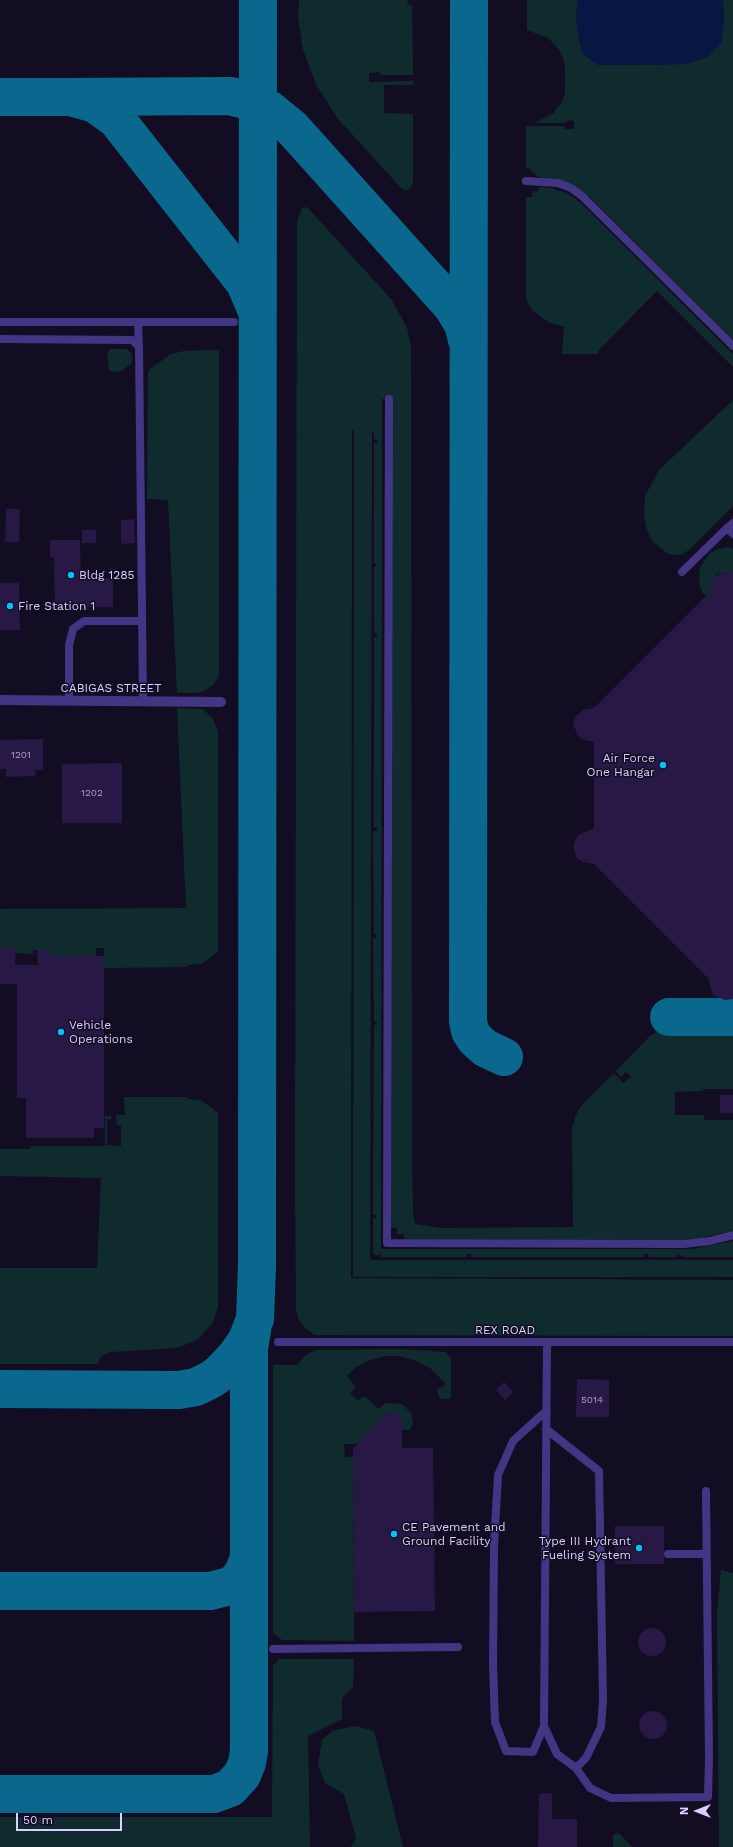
<!DOCTYPE html>
<style>
body{margin:0}
#map{position:relative;width:733px;height:1847px;overflow:hidden;background:#130d23;font-family:"Work Sans",sans-serif}
canvas{display:block}
.north{position:absolute;left:677px;top:1791px;width:40px;height:40px;-webkit-text-stroke:3px #130d23;paint-order:stroke;rotate:270deg;font-size:11px;font-weight:700;line-height:16px;text-align:center;color:#dacfff}
.north::after{content:'';display:block;margin:auto;width:14px;height:18px;background:#dacfff;clip-path:polygon(50% 0,100% 100%,50% 72%,0 100%)}
.scale{position:absolute;left:16px;top:1813px;width:106px;height:18px;box-sizing:border-box;border:2px solid #dacfff;border-top:0;padding-left:5px;font-size:12px;line-height:14px;white-space:nowrap;color:#dacfff;-webkit-text-stroke:3px #130d23;paint-order:stroke}
</style>
<div id="map">
<canvas width="733" height="1847"></canvas>
<div class="north">N</div>
<div class="scale">50 m</div>
</div>
<script>
const c = document.querySelector('canvas').getContext('2d');
c.lineJoin = 'round';
function paint(path, color) { c.fillStyle = color; c.fill(path, 'evenodd'); }
const toPath = rows => new Path2D(rows.map(r => 'M' + r).join(''));
function stroke(path, color, width, dash) { c.strokeStyle = color; c.lineWidth = width; c.lineCap = dash ? 'butt' : 'round'; c.setLineDash(dash || []); c.stroke(path); }
function label(font, color, halo, rows, align = 'center') {
  c.font = font + ' "Work Sans",sans-serif'; c.lineWidth = 3; c.setLineDash([]); c.textBaseline = 'middle'; c.strokeStyle = halo; c.fillStyle = color; for (const [text, x, y, turn = 0] of rows) {
    c.save(); c.translate(x, y); c.rotate((+turn || 0) * Math.PI / 180); c.textAlign = isNaN(turn) ? turn : align; if (halo) c.strokeText(text, 0, 0); c.fillText(text, 0, 0); c.restore();
  }
}
paint(toPath([
 [299,0,412,0,408,0,407,4,412,5,413,75,380,75,380,72,369,73,369,82,414,81,413,85,384,85,384,113,413,114,413,181,411,187,406,191,402,189,338,119,317,86,303,50,298,17],
 [527,0,578,0,576,19,583,54,598,65,686,64,724,23,723,0,733,0,733,340,590,197,568,183,539,177,532,172,531,169,526,168,526,126,563,126,565,127,565,129,574,129,574,121,567,120,567,122,563,123,534,123,552,114,555,114,555,110,561,104,565,93,565,68,562,55,556,46,548,38,527,30],
 [539,187,551,188,567,193,581,203,733,354,733,367,657,291,598,351,598,354,562,354,564,327,548,322,538,315,530,307,526,298,526,197,532,197,532,192,538,191],
 [307,207,392,300,407,328,411,345,412,1161,413,1212,415,1224,443,1228,573,1227,572,1126,574,1125,575,1117,580,1107,614,1073,623,1083,631,1077,626,1072,621,1077,616,1071,649,1037,659,1030,673,1028,733,1028,733,1089,703,1089,703,1091,675,1092,675,1115,704,1115,704,1120,733,1120,733,1231,701,1238,678,1240,404,1239,404,1234,397,1234,397,1228,391,1228,392,399,382,399,381,1249,692,1249,733,1241,733,1257,684,1257,677,1254,677,1257,649,1257,648,1254,645,1254,644,1257,471,1257,471,1254,467,1254,467,1257,381,1257,381,1254,376,1256,373,1253,373,1218,376,1218,376,1215,373,1215,374,1025,376,1025,377,1022,374,1021,373,938,376,938,376,934,374,934,373,831,377,831,377,827,374,827,374,637,377,637,377,634,374,632,374,567,376,566,376,564,374,563,374,443,377,443,377,440,374,439,374,433,372,430,370,1258,372,1260,733,1260,733,1277,353,1277,354,431,352,430,351,1278,733,1280,733,1336,315,1335,306,1329,298,1319,296,1308,295,1181,297,221,302,208],
 [111,349,127,349,132,354,132,363,120,372,110,371,109,369,107,353],
 [219,350,219,675,213,685,204,691,197,693,177,693,168,500,147,499,148,372,151,368,171,354,184,351],
 [733,400,733,506,689,550,680,555,668,554,652,541,646,527,644,514,645,496,659,470],
 [727,547,733,549,733,573,724,572,716,574,710,585,711,591,706,596,702,592,699,582,700,567,710,553,718,549],
 [177,708,203,709,213,719,218,731,218,949,219,951,206,961,200,964,187,965,187,967,104,968,104,948,96,948,96,965,84,956,58,956,58,965,38,965,38,963,50,963,50,950,33,950,33,954,16,953,15,948,0,948,0,909,186,908],
 [124,1097,187,1097,187,1099,200,1100,205,1103,218,1113,218,1307,212,1324,198,1339,180,1347,162,1349,111,1352,101,1356,97,1364,0,1364,0,1268,97,1268,101,1178,0,1176,0,1149,30,1149,31,1146,105,1146,105,1116,111,1116,112,1119,107,1119,107,1145,121,1146,121,1125,117,1125,116,1115,125,1115],
 [400,1349,446,1352,451,1359,451,1397,449,1399,442,1399,439,1397,437,1390,446,1384,430,1368,414,1360,398,1356,386,1356,370,1360,355,1368,347,1376,356,1387,350,1393,358,1401,363,1397,366,1397,378,1409,386,1403,402,1404,411,1413,413,1422,410,1430,402,1430,400,1417,395,1413,388,1413,357,1444,344,1444,345,1457,353,1457,354,1641,282,1640,273,1633,273,1365,297,1365,306,1355,316,1350],
 [721,1570,733,1573,733,1847,719,1847,717,1612],
 [279,1659,354,1659,353,1687,342,1698,342,1719,308,1736,310,1847,0,1847,0,1817,272,1817,273,1666],
 [356,1726,374,1731,403,1847,351,1847,356,1838,344,1794,325,1783,318,1765,322,1740,332,1731],
 [618,1833,633,1847,613,1847,613,1835]
]), '#102b2e');
paint(toPath([
 [578,0,723,0,724,23,721,43,708,57,686,64,598,65,583,54,579,40,576,19]
]), '#071642');
stroke(toPath([
 [469,0,468,1021,470,1031,475,1039,485,1048,504,1057],
 [0,97,71,97,95,104,117,120,245,283,256,309],
 [71,97,230,96,253,102,270,110,292,128,452,306,463,324,467,340],
 [669,1017,733,1017],
 [0,1389,179,1390,196,1387,212,1379,221,1372,236,1356,247,1340,255,1319,257,1267,258,0],
 [0,1591,210,1591,230,1586,237,1581,243,1573,249,1558],
 [0,1794,214,1794,230,1788,242,1775,247,1763,249,1751,249,1349,252,1330]
]), '#0a688e', 38);
paint(toPath([
 [6,509,20,509,19,542,5,542],
 [134,519,135,543,121,544,121,520],
 [82,530,96,530,96,543,82,543],
 [50,540,80,540,81,573,88,572,88,578,113,578,113,607,88,607,88,609,77,609,77,607,55,607,54,557,50,557],
 [724,572,733,573,733,999,725,1000,713,995,708,978,594,864,583,862,577,858,573,848,575,840,579,835,594,828,594,742,584,740,578,736,573,724,575,717,583,710,594,708,710,592,710,585,713,577],
 [0,583,19,583,20,630,0,630],
 [43,739,43,770,35,770,35,776,6,777,6,769,0,769,0,740],
 [122,763,122,823,62,823,62,764],
 [0,948,16,948,15,965,38,965,37,950,50,950,50,956,104,956,104,1128,94,1128,94,1138,26,1138,26,1098,17,1098,17,984,0,984],
 [720,1095,733,1095,733,1113,720,1113],
 [577,1379,609,1380,609,1417,576,1417],
 [504,1382,513,1392,505,1400,496,1390],
 [392,1412,398,1415,402,1419,402,1448,433,1448,435,1611,354,1612,353,1449,384,1416],
 [615,1526,664,1526,664,1564,615,1564],
 '638 1642a14 14 0 1 1 28 0a14 14 0 1 1-28 0Z',
 '639 1725a14 14 0 1 1 28 0a14 14 0 1 1-28 0Z',
 [552,1793,552,1819,577,1819,577,1847,538,1847,539,1794]
]), '#271845');
stroke(toPath([
 [526,181,558,183,571,188,582,196,733,346],
 [0,322,234,322],
 [138,322,139,347],
 [0,339,132,340,139,347,143,701],
 [389,399,387,1243,684,1244,710,1241,733,1235],
 [733,523,727,528,733,534],
 [682,572,727,528],
 [69,700,69,645,73,629,84,621,142,621],
 [278,1342,733,1342],
 [546,1411,513,1441,498,1475,494,1546,493,1664,495,1722,506,1751,533,1752,544,1726,547,1342],
 [668,1554,706,1554],
 [273,1649,458,1647],
 [544,1726,557,1754,576,1768,586,1758,601,1727,603,1699,599,1471,546,1429],
 [576,1768,590,1788,611,1798,708,1797,709,1758,706,1491]
]), '#423684', 8);
stroke(toPath([
 [0,700,221,702]
]), '#423684', 10);
for (const [x, y, r, color] of [
 [71,575,4,"#00c3fa"],
 [10,606,4,"#00c3fa"],
 [663,765,4,"#00c3fa"],
 [61,1032,4,"#00c3fa"],
 [394,1534,4,"#00c3fa"],
 [639,1548,4,"#00c3fa"]
]) { const dot = new Path2D(); dot.arc(x, y, r, 0, 2 * Math.PI); c.fillStyle = color; c.fill(dot); stroke(dot, '#130d23', 1.5); }
label('10px', '#ada1d0', null, [
 ["1201",21,755],
 ["1202",92,793],
 ["5014",592,1400]
]);
label('12px', '#dacfff', '#130d23', [
 ["Bldg 1285",79,575],
 ["Fire Station 1",18,606],
 ["Air Force",655,758,"right"],
 ["One Hangar",655,772,"right"],
 ["Vehicle",69,1025],
 ["Operations",69,1039],
 ["CE Pavement and",402,1527],
 ["Ground Facility",402,1541],
 ["Type III Hydrant",631,1541,"right"],
 ["Fueling System",631,1555,"right"]
], 'left');
label('12px', '#dacfff', '#130d23', [
 ["CABIGAS STREET",111,688],
 ["REX ROAD",505,1330]
]);
</script>
